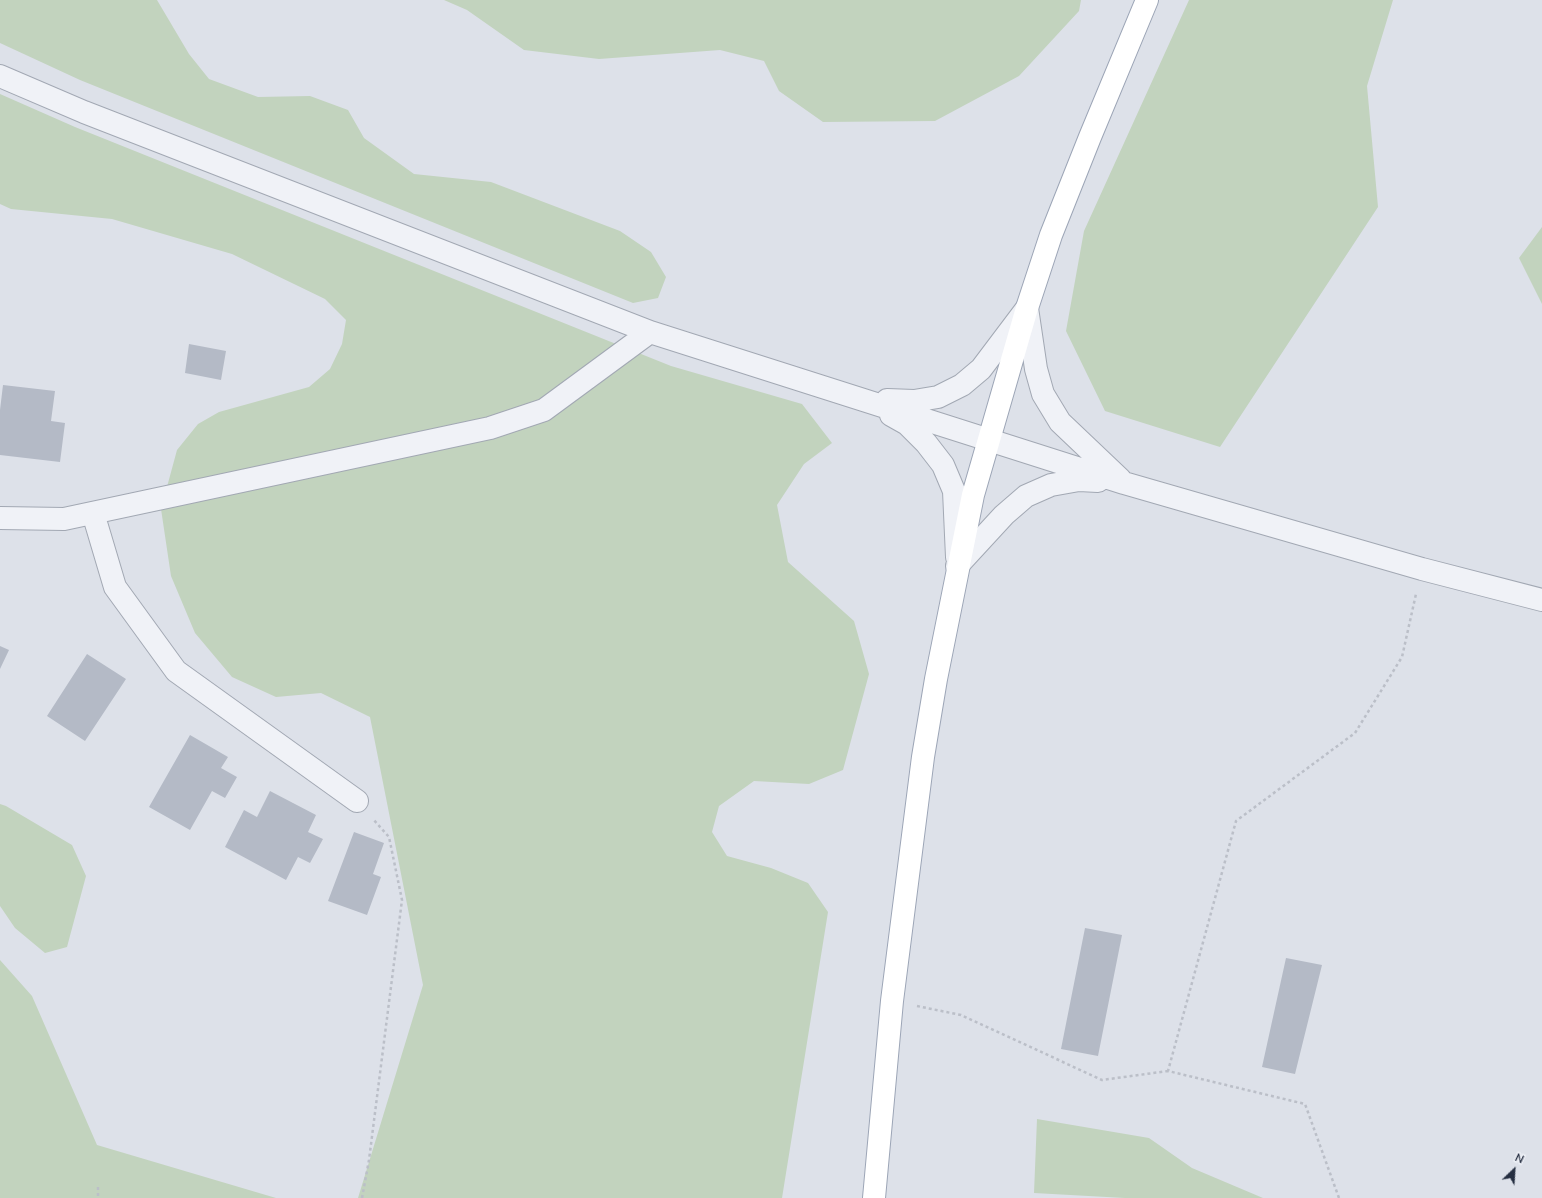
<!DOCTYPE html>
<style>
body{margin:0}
#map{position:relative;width:1542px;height:1198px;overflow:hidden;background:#dde1e9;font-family:"Nunito Sans",sans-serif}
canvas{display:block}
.north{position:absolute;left:1494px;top:1150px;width:40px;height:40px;-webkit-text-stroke:3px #edf0f6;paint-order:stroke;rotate:25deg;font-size:11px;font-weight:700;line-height:16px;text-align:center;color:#252e41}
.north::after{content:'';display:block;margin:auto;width:14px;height:18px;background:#252e41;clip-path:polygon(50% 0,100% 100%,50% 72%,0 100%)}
</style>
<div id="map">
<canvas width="1542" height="1198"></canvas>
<div class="north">N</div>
</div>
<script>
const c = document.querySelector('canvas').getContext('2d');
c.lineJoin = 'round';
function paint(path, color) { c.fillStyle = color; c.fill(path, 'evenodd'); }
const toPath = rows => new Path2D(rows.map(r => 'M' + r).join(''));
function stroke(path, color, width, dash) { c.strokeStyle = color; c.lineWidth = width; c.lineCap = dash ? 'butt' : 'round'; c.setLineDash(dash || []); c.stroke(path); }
paint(toPath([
 [0,0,157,0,189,54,209,79,258,97,310,96,348,110,364,138,414,174,491,182,620,231,651,252,666,277,658,298,633,303,80,80,0,43],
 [444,0,1081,0,1079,11,1019,76,935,121,823,122,779,91,764,61,720,50,599,59,524,50,467,10],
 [1189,0,1393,0,1367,86,1378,207,1220,447,1105,411,1066,331,1084,231],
 [0,94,75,127,671,366,802,404,832,443,804,464,777,505,788,562,854,621,869,674,843,770,809,784,754,781,719,806,712,832,727,856,771,868,808,883,828,912,782,1198,358,1198,423,985,370,717,321,693,276,697,232,677,195,633,171,576,161,509,177,450,198,424,219,412,309,387,330,369,342,344,346,320,325,299,232,254,112,219,11,209,0,204],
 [1542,227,1542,304,1519,258],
 [0,804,6,806,72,845,86,876,67,947,45,953,15,928,0,906],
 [0,960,32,996,97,1145,276,1198,0,1198],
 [1037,1119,1149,1138,1192,1168,1263,1198,1125,1198,1034,1193]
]), '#c2d3be');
paint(toPath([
 [189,344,226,351,221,380,185,373],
 [3,385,55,391,51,421,65,423,60,462,0,455,0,410],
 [0,646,9,650,0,669],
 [87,654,126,679,85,741,47,716],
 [190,735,228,757,221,768,237,777,225,798,212,791,190,830,149,807],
 [270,791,316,815,308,832,323,839,310,863,298,857,286,880,225,847,244,810,257,817],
 [354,832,384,843,373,874,381,877,367,915,328,901],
 [1085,928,1122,935,1098,1056,1061,1049],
 [1286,958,1322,965,1295,1074,1262,1067]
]), '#b4bac6');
const minor = toPath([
 [0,76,84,112,650,332,1124,483,1422,569,1542,600],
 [1027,308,1036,369,1043,394,1060,422,1120,479],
 [887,400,914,401,938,397,962,385,981,369,1027,308],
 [891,415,907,424,926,443,943,465,954,491,957,557],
 [93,513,115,587,176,671,357,801],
 [0,518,64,519,490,428,544,410,650,332],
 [957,566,1004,515,1026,496,1051,485,1079,480,1098,481]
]);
const major = toPath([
 [874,1198,892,1001,923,757,936,679,973,495,1027,308,1051,235,1090,137,1147,0]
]);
stroke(minor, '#a2a8b3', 24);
stroke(major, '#9ca5b6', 24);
stroke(toPath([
 [917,1006,961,1015,1102,1080,1168,1071],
 [98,1187,98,1198],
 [362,1198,369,1160,402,900,389,837,373,819],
 [1339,1198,1305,1104,1168,1071,1236,821,1355,733,1402,657,1416,594]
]), '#bbbfc8', 2.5, [3, 3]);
stroke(minor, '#f0f2f7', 22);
stroke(major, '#fff', 22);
</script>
